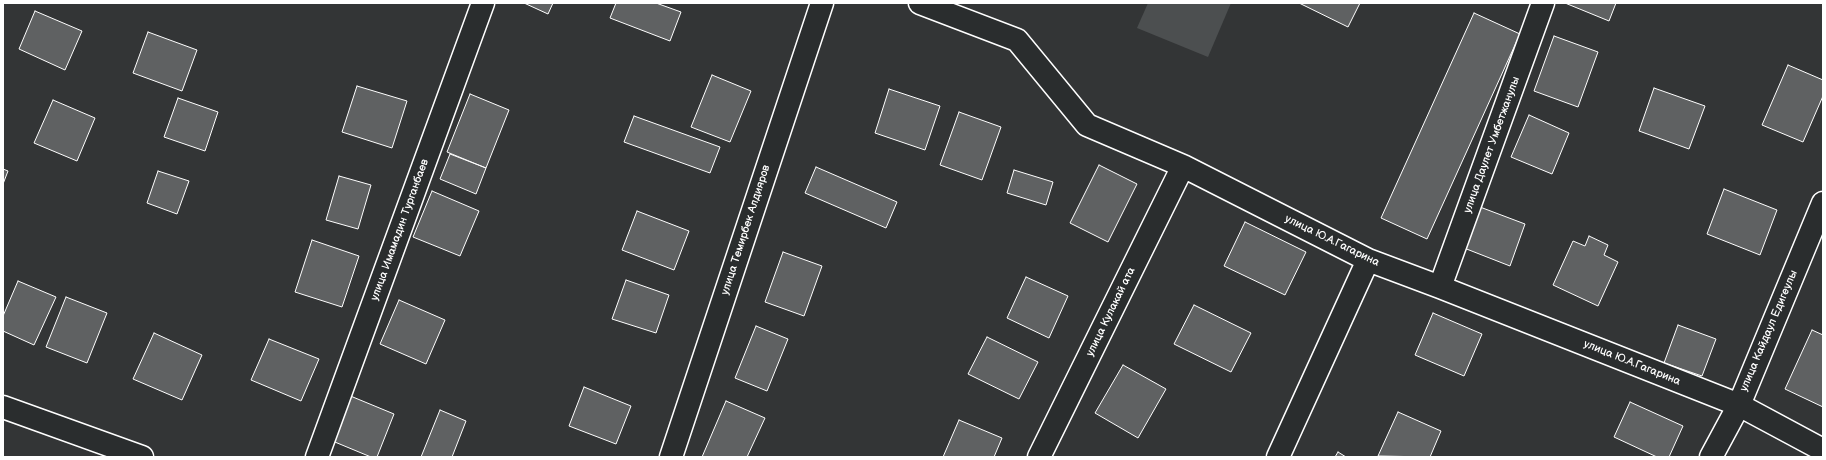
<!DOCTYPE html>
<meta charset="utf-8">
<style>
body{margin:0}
#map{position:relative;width:1826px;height:460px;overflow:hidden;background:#333536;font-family:"Balsamiq Sans",sans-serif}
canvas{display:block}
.frame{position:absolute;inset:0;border:4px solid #fff;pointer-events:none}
</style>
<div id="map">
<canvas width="1826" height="460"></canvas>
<div class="frame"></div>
</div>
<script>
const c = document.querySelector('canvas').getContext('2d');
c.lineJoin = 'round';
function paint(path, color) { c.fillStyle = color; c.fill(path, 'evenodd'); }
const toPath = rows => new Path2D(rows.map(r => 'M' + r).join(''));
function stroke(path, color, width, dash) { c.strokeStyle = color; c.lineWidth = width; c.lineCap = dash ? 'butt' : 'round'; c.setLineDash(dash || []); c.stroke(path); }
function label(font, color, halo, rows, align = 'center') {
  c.font = font + ' "Balsamiq Sans",sans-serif'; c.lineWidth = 3; c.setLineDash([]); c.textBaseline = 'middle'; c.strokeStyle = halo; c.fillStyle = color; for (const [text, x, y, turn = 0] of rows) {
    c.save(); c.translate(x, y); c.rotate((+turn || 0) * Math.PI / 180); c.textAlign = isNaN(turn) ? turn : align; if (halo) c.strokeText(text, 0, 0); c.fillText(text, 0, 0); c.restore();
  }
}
paint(toPath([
 [1148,3,1231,3,1208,57,1137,28]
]), '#4c4f50');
const building = toPath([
 [524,3,553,3,548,14,524,3],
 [616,3,656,3,681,12,670,41,610,18,616,3],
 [1299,3,1360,3,1348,27,1299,3],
 [1565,3,1616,3,1609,21,1565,3],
 [35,11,82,31,65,70,19,49,35,11],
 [1474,13,1520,34,1427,239,1381,218,1474,13],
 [148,32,197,50,182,91,133,73,148,32],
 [1554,36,1598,52,1578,107,1534,91,1554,36],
 [1788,65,1823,80,1823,96,1803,142,1762,125,1788,65],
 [712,75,751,91,730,142,691,127,712,75],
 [357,86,407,101,392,148,342,132,357,86],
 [1654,88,1705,106,1689,149,1639,131,1654,88],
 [889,89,940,106,925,150,875,133,889,89],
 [470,94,509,110,486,168,447,152,470,94],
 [178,98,218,112,205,151,164,137,178,98],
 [53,100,95,118,77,161,34,143,53,100],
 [959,112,1001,127,982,180,940,165,959,112],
 [1529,115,1569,133,1552,174,1511,157,1529,115],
 [634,116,720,147,710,173,624,142,634,116],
 [450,154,486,168,476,194,440,179,450,154],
 [1099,165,1137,184,1108,242,1070,223,1099,165],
 [816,167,897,202,886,228,805,193,816,167],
 [3,169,8,171,3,184,3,169],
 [1014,170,1053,182,1046,205,1007,193,1014,170],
 [158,171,189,181,177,214,147,203,158,171],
 [339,176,371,185,358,229,326,220,339,176],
 [1724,189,1777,210,1760,255,1707,234,1724,189],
 [432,191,479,211,460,256,413,237,432,191],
 [1480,207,1525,224,1510,266,1464,248,1480,207],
 [637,211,689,231,674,270,622,250,637,211],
 [1245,222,1306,252,1285,295,1224,266,1245,222],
 [1589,236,1608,245,1604,255,1618,262,1598,306,1553,285,1573,241,1585,246,1589,236],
 [312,240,359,256,342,307,295,292,312,240],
 [783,252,822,266,804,316,765,302,783,252],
 [1026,277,1068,296,1049,338,1007,318,1026,277],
 [626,280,669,295,656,333,612,319,626,280],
 [18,281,56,297,34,345,3,331,3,316,18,281],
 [66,297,107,313,87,363,46,347,66,297],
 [399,300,445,320,426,364,380,344,399,300],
 [1194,305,1251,333,1231,372,1174,344,1194,305],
 [1433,313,1482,334,1464,376,1415,355,1433,313],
 [1678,325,1716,339,1702,376,1664,363,1678,325],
 [756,326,788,339,767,391,735,378,756,326],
 [1812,330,1823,335,1823,407,1785,389,1812,330],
 [154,333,202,355,182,400,133,379,154,333],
 [987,337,1038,362,1019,399,968,374,987,337],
 [269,339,319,359,301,401,251,380,269,339],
 [1123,365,1166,389,1138,438,1095,413,1123,365],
 [584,387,631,406,616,444,569,426,584,387],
 [348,395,394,414,377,457,371,457,330,440,348,395],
 [726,401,765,418,747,457,702,457,726,401],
 [1630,402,1683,426,1669,457,1657,457,1614,437,1630,402],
 [440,410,466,421,452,457,421,457,440,410],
 [1398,412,1441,431,1430,457,1378,456,1398,412],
 [959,420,1002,438,994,457,943,457,959,420],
 [1338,452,1346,457,1335,457,1338,452]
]);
paint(building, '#5f6162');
stroke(building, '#fff', 1);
const street = toPath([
 [920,3,1017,40,1087,125,1183,166,1368,260,1440,287,1739,405,1823,450],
 [1440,287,1543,3],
 [3,407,142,457],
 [317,457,483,3],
 [671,457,822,3],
 [1039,457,1183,166],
 [1278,457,1368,260],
 [1711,457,1739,405,1823,203]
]);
stroke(street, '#fff', 25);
stroke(street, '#2a2d2e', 22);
label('11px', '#fff', '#2a2d2e', [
 ["улица Даулет Умбетжанулы",1492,145,-70],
 ["улица Имамадин Турганбаев",400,230,-70],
 ["улица Темирбек Алдияров",746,230,-72],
 ["улица Ю.А.Гагарина",1332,241,26],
 ["улица Кулакай ата",1111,312,-64],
 ["улица Кайдаул Едигеулы",1769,331,-67],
 ["улица Ю.А.Гагарина",1632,363,22]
]);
</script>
